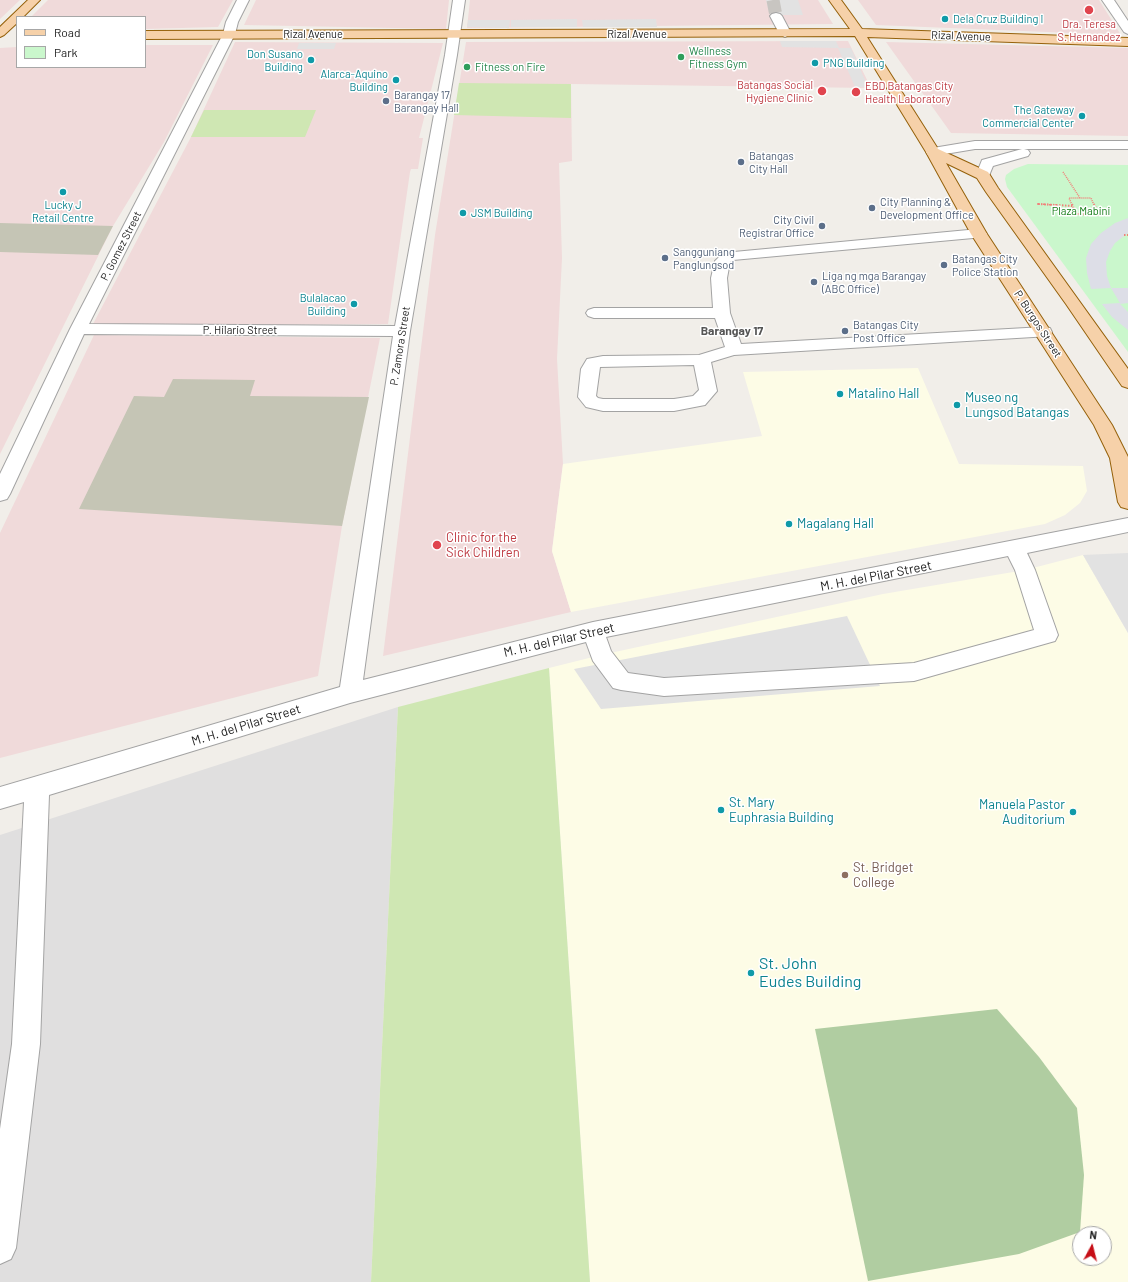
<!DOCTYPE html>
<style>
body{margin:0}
#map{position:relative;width:1128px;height:1282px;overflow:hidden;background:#f1eee9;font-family:Barlow,sans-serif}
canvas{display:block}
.legend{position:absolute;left:16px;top:16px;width:130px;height:52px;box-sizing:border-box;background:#fff;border:1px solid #a7a7a7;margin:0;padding:5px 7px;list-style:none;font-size:12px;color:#222}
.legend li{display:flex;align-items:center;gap:8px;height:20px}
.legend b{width:20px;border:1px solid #a7a7a7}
.north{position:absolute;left:1072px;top:1226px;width:40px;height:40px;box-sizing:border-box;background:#fff;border:1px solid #a7a7a7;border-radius:50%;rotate:7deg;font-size:11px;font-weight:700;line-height:16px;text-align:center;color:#222}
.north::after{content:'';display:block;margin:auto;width:14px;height:18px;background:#c60e16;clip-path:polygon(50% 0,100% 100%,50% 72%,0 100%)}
</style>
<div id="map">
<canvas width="1128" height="1282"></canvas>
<ul class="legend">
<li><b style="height:5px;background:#f6d1a9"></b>Road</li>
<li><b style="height:11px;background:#caf7cc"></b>Park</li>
</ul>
<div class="north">N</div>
</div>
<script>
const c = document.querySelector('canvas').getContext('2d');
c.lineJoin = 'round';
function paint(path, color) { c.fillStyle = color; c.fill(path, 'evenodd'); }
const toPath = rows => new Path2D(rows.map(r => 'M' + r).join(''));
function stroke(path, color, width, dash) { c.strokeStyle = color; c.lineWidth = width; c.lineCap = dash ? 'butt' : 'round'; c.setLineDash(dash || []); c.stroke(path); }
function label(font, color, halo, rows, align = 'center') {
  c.font = font + ' Barlow,sans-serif'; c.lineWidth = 3; c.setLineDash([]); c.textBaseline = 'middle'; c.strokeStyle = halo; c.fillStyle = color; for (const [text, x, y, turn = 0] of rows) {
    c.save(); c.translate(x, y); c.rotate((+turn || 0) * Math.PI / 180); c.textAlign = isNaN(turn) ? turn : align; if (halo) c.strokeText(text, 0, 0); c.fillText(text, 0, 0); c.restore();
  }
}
paint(toPath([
 [398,707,371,1282,0,1282,0,835]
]), '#e0dfdf');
paint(toPath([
 [0,0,20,0,0,19],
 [48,0,233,0,218,27,145,29,145,17,31,17],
 [256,0,449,0,446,29,244,25],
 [470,0,818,0,833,24,467,28],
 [858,0,1099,0,1121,35,876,25],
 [848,41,871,88,571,84,572,161,559,163,562,258,557,359,563,464,552,551,571,612,383,656,435,235,466,42],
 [235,42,443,43,419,138,423,138,418,169,411,169,410,172,388,324,92,326,191,137],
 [886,42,1128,48,1128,136,951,133],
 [145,45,213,45,164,142,113,226,0,454,0,48,17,47,17,67,145,67],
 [94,335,380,338,342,526,318,676,0,758,0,533]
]), '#f0dada');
paint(toPath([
 [918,368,959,464,1083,466,1087,491,1080,503,1065,515,1045,524,571,612,552,551,563,464,762,436,743,372],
 [1083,555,1128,633,1128,1282,590,1282,549,668,601,655,883,594,1025,570],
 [1080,1234,1104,1234,1104,1258,1080,1258]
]), '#fdfce6');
paint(toPath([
 [0,223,113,226,98,255,0,252],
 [173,379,255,380,250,396,369,397,342,526,79,509,134,396,164,397]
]), '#c5c5b5');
paint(toPath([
 [459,83,571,84,571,118,454,115],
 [204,110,316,110,305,137,191,137],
 [549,668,590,1282,371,1282,398,707]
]), '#cfe7b3');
paint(toPath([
 [997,1009,1039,1057,1077,1108,1084,1175,1080,1232,1019,1254,868,1281,815,1029]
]), '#b0cda1');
paint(toPath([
 [1028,164,1128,165,1128,352,1007,187,1005,179,1006,175,1014,169]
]), '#caf7cc');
paint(toPath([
 [766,0,798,0,803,15,770,15],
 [577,19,577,27,511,27,511,20],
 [656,19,657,27,583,27,582,20],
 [468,20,510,20,509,28,467,27],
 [780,41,836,41,839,48,851,48,868,87,855,87,838,48,782,47],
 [299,43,336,43,334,49,297,49],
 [1128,553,1128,633,1083,555],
 [847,616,880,686,601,709,574,669]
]), '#e2e2e2');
paint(toPath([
 [1128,218,1128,233,1115,243,1110,251,1106,262,1107,276,1111,288,1128,288,1128,303,1120,304,1128,312,1128,330,1112,317,1102,304,1120,303,1111,288,1091,289,1087,273,1086,258,1091,244,1101,233,1115,223]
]), '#dddee7');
stroke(toPath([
 [773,0,776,16]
]), '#c8c5c1', 13, [13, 6]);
const minor = toPath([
 [237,0,249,0,238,22,235,34,89,324,395,326,445,55,453,0,465,0,457,55,410,331,363,680,593,622,1128,518,1128,532,1027,553,1035,570,1058,635,1055,641,914,681,664,696,621,690,613,688,593,661,586,642,350,703,49,795,40,1044,16,1248,11,1259,0,1264,0,1129,12,1044,24,802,0,809,0,787,340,687,393,336,84,334,10,494,7,499,0,501,0,474,70,329,223,34,226,22,237,0],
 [1008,556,1015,570,1034,630,914,663,664,678,628,673,611,651,606,637,1008,556],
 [1102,0,1114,0,1128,21,1128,34,1124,32,1102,0],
 [776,13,780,14,782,16,791,33,789,35,785,37,781,35,779,33,770,16,772,14,776,13],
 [975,141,1128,141,1128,149,1024,149,1028,150,1030,153,1028,156,993,166,988,178,983,179,978,178,976,175,982,160,1022,149,975,149,933,156,928,155,926,152,928,149,933,148,975,141],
 [979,229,984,231,987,234,984,237,733,260,730,262,727,278,730,313,741,344,1044,327,1050,328,1052,332,1050,336,734,355,711,362,717,391,705,405,674,411,603,411,586,407,578,397,581,369,587,359,603,356,699,355,725,347,715,318,594,318,588,316,586,313,588,310,594,308,713,308,711,278,715,261,723,253,979,229],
 [694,365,699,390,693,396,674,399,603,399,598,398,596,396,600,367,694,365]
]);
const major = toPath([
 [28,0,40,0,23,17,17,17,17,23,4,35,0,37,0,27,28,0],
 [829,0,841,0,862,29,1128,38,1128,46,867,37,938,149,988,172,998,188,1128,369,1128,388,1122,386,1066,304,986,192,977,178,946,163,987,234,1112,425,1128,457,1128,509,1121,507,1118,502,1110,458,1094,425,971,234,926,152,855,36,145,39,145,31,850,29,829,0]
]);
stroke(minor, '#a3a3a3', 2);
stroke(major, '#95610a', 2);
stroke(toPath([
 [1063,172,1080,198],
 [1037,204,1056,205],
 [1072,205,1069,198,1091,198,1094,205]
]), '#f1817a', 1.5, [1, 1]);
stroke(toPath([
 [1038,204,1073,206],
 [1072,204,1076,214,1099,215,1094,204],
 [1124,235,1128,235]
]), '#f1817a', 2, [1.5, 1.5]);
paint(minor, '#fff');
paint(major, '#f6d1a9');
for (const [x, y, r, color] of [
 [1089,10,5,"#e0444e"],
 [945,19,4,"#0f9aa8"],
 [681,57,4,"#2e9e5b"],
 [311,60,4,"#0f9aa8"],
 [815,63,4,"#0f9aa8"],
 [467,67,4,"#2e9e5b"],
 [396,80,4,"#0f9aa8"],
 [822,91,5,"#e0444e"],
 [856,92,5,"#e0444e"],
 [386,101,4,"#5c6f8a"],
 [1082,116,4,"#0f9aa8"],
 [741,162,4,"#5c6f8a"],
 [63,192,4,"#0f9aa8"],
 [872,208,4,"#5c6f8a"],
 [463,213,4,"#0f9aa8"],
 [822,226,4,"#5c6f8a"],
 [665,258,4,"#5c6f8a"],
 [944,265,4,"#5c6f8a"],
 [814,282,4,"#5c6f8a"],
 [354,304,4,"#0f9aa8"],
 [845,331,4,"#5c6f8a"],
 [840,394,4,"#0f9aa8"],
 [957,405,4,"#0f9aa8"],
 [789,524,4,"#0f9aa8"],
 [437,545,5,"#e0444e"],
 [721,810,4,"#0f9aa8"],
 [1073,812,4,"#0f9aa8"],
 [845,875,4,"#8d6e63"],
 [751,973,4,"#0f9aa8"]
]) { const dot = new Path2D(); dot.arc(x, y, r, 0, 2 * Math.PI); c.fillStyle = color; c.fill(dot); stroke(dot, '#fff', 1.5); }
label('11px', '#0d838f', '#fff', [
 ["Dela Cruz Building I",953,19,"left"],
 ["Don Susano",303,54],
 ["Building",303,67],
 ["PNG Building",823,63,"left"],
 ["Alarca-Aquino",388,74],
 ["Building",388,87],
 ["The Gateway",1074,110],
 ["Commercial Center",1074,123],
 ["Lucky J",63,205,"center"],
 ["Retail Centre",63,218,"center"],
 ["JSM Building",471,213,"left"],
 ["Bulalacao",346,298],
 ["Building",346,311]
], 'right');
label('11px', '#be3a42', '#fff', [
 ["Dra. Teresa",1089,24],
 ["S. Hernandez",1089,37],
 ["Batangas Social",813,85,"right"],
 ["Hygiene Clinic",813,98,"right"],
 ["EBD Batangas City",865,86,"left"],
 ["Health Laboratory",865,99,"left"]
]);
label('11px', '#222', '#fff', [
 ["Rizal Avenue",313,34],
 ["Rizal Avenue",637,34],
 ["Rizal Avenue",961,36,2],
 ["P. Gomez Street",121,246,-63],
 ["P. Burgos Street",1038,324,57],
 ["P. Hilario Street",240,330],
 ["P. Zamora Street",400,346,-81]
]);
label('11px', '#27864d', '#fff', [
 ["Wellness",689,51],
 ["Fitness Gym",689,64],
 ["Fitness on Fire",475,67]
], 'left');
label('11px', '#4e5e75', '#fff', [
 ["Barangay 17",394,95],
 ["Barangay Hall",394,108],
 ["Batangas",749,156],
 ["City Hall",749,169],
 ["City Planning &",880,202],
 ["Development Office",880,215],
 ["City Civil",814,220,"right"],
 ["Registrar Office",814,233,"right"],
 ["Sangguniang",673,252],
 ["Panglungsod",673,265],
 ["Batangas City",952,259],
 ["Police Station",952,272],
 ["Liga ng mga Barangay",822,276],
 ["(ABC Office)",822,289],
 ["Batangas City",853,325],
 ["Post Office",853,338]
], 'left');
label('11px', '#147c17', '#fff', [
 ["Plaza Mabini",1081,211]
]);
label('bold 12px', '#555', '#fff', [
 ["Barangay 17",732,331]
]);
label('13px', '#0d838f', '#fff', [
 ["Matalino Hall",848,394],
 ["Museo ng",965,398],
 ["Lungsod Batangas",965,413],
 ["Magalang Hall",797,524],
 ["St. Mary",729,803],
 ["Euphrasia Building",729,818],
 ["Manuela Pastor",1065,805,"right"],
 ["Auditorium",1065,820,"right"]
], 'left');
label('13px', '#be3a42', '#fff', [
 ["Clinic for the",446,538],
 ["Sick Children",446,553]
], 'left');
label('13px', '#222', '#fff', [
 ["M. H. del Pilar Street",876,576,-11],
 ["M. H. del Pilar Street",559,640,-13],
 ["M. H. del Pilar Street",246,725,-17]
]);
label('13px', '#785e54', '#fff', [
 ["St. Bridget",853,868],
 ["College",853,883]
], 'left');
label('16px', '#0d838f', '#fff', [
 ["St. John",759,964],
 ["Eudes Building",759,982]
], 'left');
</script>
